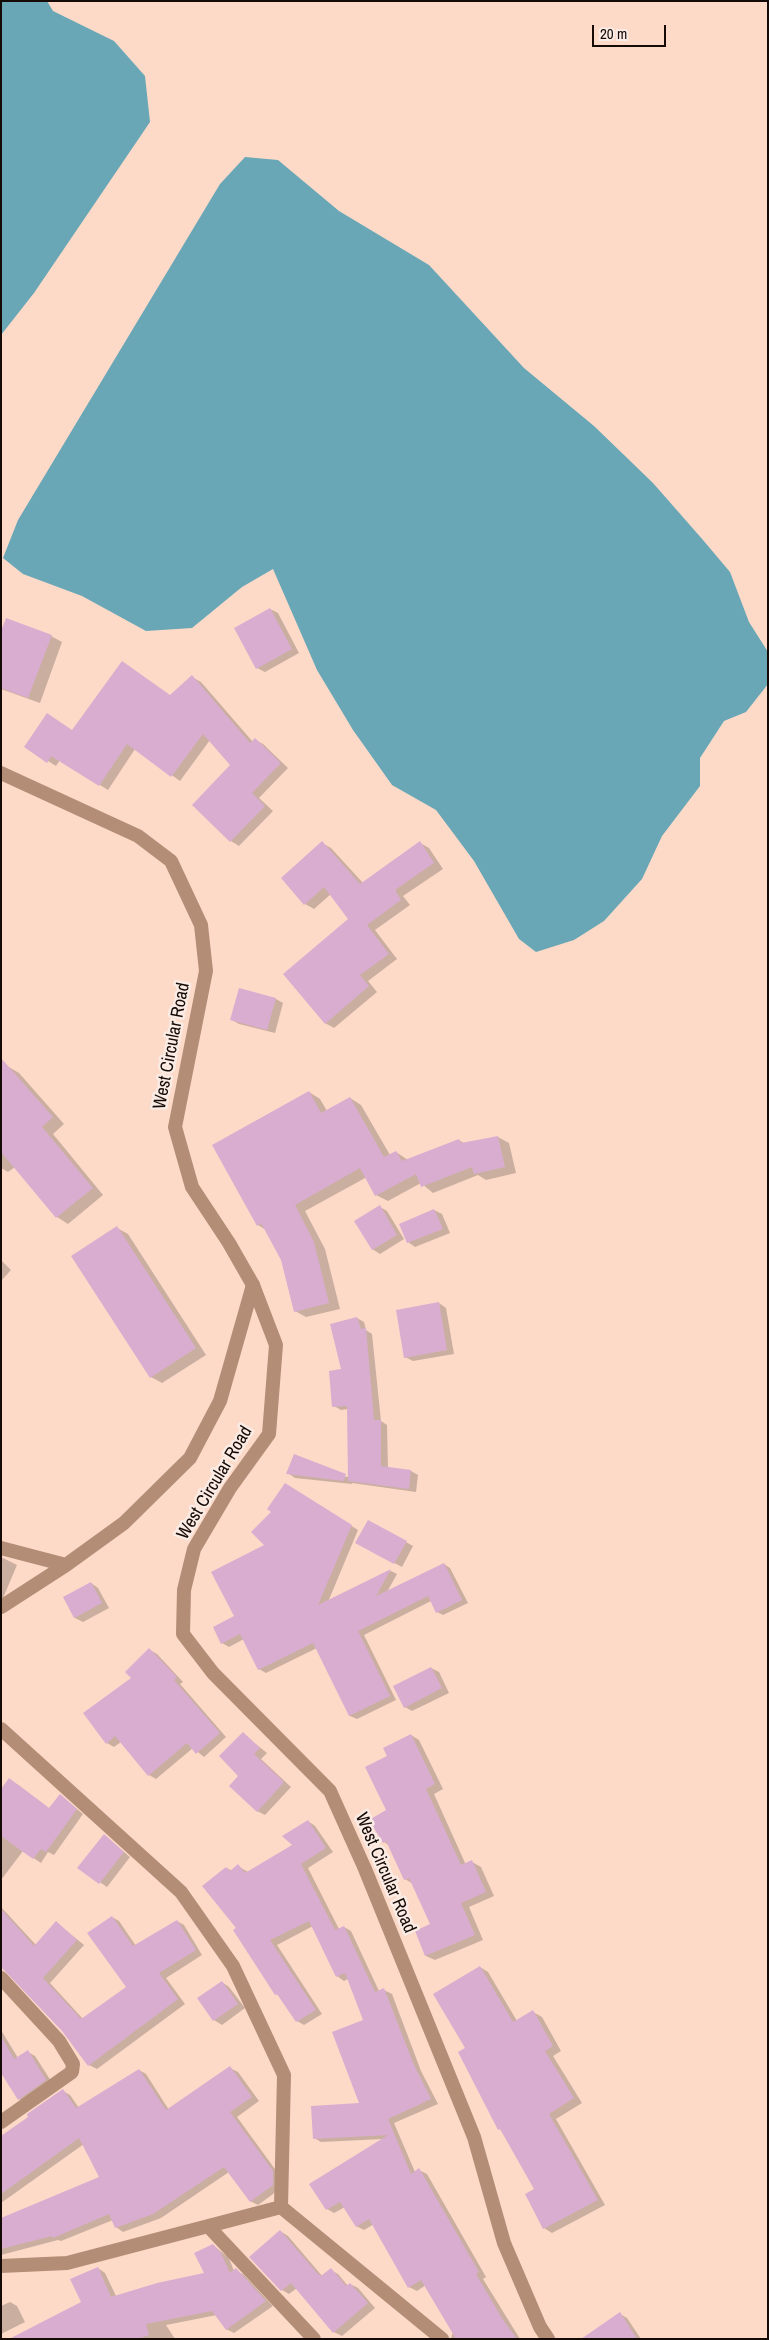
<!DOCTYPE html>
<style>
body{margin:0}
#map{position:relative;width:769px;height:2340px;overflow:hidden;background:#fddac8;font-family:"Archivo Narrow",sans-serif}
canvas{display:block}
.frame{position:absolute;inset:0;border:2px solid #150a05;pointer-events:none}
.scale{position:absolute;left:592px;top:25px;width:74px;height:22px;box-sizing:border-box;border:2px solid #150a05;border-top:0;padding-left:6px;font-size:15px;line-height:18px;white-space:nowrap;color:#150a05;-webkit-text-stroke:4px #faece5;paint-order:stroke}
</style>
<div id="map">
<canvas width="769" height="2340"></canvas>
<div class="frame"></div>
<div class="scale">20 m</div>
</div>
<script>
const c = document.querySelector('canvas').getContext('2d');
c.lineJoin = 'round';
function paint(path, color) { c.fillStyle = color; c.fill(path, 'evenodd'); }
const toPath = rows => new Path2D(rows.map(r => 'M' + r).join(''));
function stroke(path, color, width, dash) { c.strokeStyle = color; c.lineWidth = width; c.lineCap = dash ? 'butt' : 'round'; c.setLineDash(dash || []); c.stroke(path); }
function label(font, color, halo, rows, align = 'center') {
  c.font = font + ' "Archivo Narrow",sans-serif'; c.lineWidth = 5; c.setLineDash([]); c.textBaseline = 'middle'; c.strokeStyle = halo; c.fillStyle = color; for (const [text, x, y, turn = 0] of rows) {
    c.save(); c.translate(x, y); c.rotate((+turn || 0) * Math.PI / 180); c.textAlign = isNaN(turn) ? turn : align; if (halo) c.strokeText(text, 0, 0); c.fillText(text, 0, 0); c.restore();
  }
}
paint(toPath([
 [1,1,47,1,53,11,114,41,145,76,150,122,34,293,1,335],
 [245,157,278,160,339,211,429,265,524,368,594,426,653,483,703,540,730,572,749,622,768,652,768,684,746,712,724,721,700,758,700,786,662,836,642,879,604,921,574,940,536,952,519,939,474,861,436,810,392,785,353,730,317,670,273,569,242,587,192,628,146,631,82,596,23,574,3,558,18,520,220,184]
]), '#69a7b7');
paint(toPath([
 [270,609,278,613,299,653,265,672,257,668],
 [1,635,51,636,62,642,40,703,1,689],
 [192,677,201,682,253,742,255,740,263,744,288,768,259,798,273,811,239,846,231,841,193,805,232,765,210,740,180,781,135,749,108,790,60,760,56,766,26,747,170,696],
 [322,843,331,848,363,883,420,843,429,848,443,869,403,896,410,905,375,930,397,959,368,981,377,992,334,1028,325,1023,349,920,331,894,314,909,305,904,282,878],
 [276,999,283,1003,275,1033,239,1024,232,1020],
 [7,1066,19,1073,64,1124,53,1134,103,1195,68,1224,57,1217,15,1167,8,1172,1,1168,1,1072],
 [309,1092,320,1099,327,1111,350,1098,361,1105,390,1155,396,1152,408,1160,459,1140,465,1144,498,1137,509,1143,516,1173,486,1180,478,1175,433,1193,421,1183,388,1201,376,1195,367,1177,305,1211,325,1249,340,1309,306,1317,295,1311,282,1260,266,1230,258,1225],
 [380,1207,387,1211,404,1239,380,1254,372,1249],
 [434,1210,442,1214,450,1233,415,1247,408,1242],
 [117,1228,128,1234,206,1355,162,1383,151,1377],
 [1,1260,11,1270,1,1281],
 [439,1303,446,1308,454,1354,413,1361,405,1357],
 [357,1318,364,1322,366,1330,372,1334,381,1421,387,1425,388,1468,411,1471,418,1475,416,1492,352,1483,352,1484,295,1478,288,1473,349,1477,348,1409,341,1410,334,1406],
 [286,1485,358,1530,328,1602,391,1571,397,1574,387,1592,444,1564,450,1568,468,1603,443,1615,437,1612,431,1601,364,1635,396,1700,357,1719,350,1716,317,1648,266,1673,259,1669,244,1639,229,1647,222,1643,266,1545,273,1512],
 [369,1521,413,1546,402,1567,357,1543],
 [1,1557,17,1565,1,1603],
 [91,1583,98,1588,109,1608,83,1622,75,1618,64,1597],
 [150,1650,157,1654,183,1682,180,1684,226,1737,204,1757,193,1748,156,1779,149,1775,121,1742,114,1747,107,1743,133,1678],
 [431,1668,439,1672,449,1693,412,1711,405,1707],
 [243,1734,267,1753,261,1759,291,1787,265,1815,257,1811,240,1776],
 [411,1735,419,1740,443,1789,434,1794,466,1865,472,1862,481,1867,494,1896,469,1907,483,1940,435,1960,426,1956,416,1932,431,1925,413,1884,405,1879,390,1846,384,1842,388,1810,389,1756],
 [17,1784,50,1809,60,1795,83,1814,54,1855,48,1852,41,1863,23,1851,1,1880,1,1791],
 [308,1821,315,1826,333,1852,308,1868,339,1929,344,1927,351,1931,379,1991,384,1990,392,1994,421,2071,438,2104,394,2123,415,2172,419,2170,427,2174,486,2277,483,2279,520,2339,451,2339,453,2331,426,2285,417,2291,409,2287,374,2224,364,2230,356,2226,345,2207,334,2213,327,2209,383,2139,321,2142,314,2138,361,2104,364,2021,348,1979,344,1981,337,1976,313,1926,277,1945,322,2014,304,2025,297,2021,281,1997,276,1994,238,1929,227,1868,232,1871,238,1866,248,1872,294,1845],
 [104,1835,130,1857,107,1887,79,1868],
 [1,1907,36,1945,57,1923,84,1945,50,1983,83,2019,128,1988,112,1917,119,1921,136,1946,177,1921,184,1925,202,1955,166,1978,185,2004,97,2069,89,2065,63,2030,1,1965],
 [480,1967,488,1972,517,2021,533,2012,542,2017,561,2051,553,2056,582,2103,556,2119,605,2205,552,2233,544,2228,535,2190,503,2131,499,2129,467,2049],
 [222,1982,229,1987,245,2008,222,2025,214,2020,199,1999],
 [1,2030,18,2058,28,2052,35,2056,53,2084,26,2103,19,2099,1,2071],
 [230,2068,238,2072,259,2101,237,2117,280,2176,280,2189,258,2205,250,2201,229,2172,161,2218,123,2232,116,2227,113,2220,61,2241,58,2240,1,2255,1,2220,101,2178,84,2144,1,2203,1,2154,63,2091,70,2095,79,2108,139,2070,146,2074,169,2110],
 [280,2231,288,2236,323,2277,331,2270,338,2274,348,2286,350,2284,358,2288,375,2308,342,2336,334,2332,297,2288,289,2294,282,2290],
 [213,2245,229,2258,234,2271,243,2274,273,2306,234,2333,226,2329,217,2315,166,2325,175,2339,37,2339,82,2302,98,2268,105,2273,116,2296,205,2274],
 [10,2302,17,2306,25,2322,1,2334,1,2306],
 [620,2314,627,2318,641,2339,586,2339]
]), '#0003');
paint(toPath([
 [270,608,292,649,256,669,234,628],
 [6,618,52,635,28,698,1,688,1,631],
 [122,661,170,695,192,675,250,743,255,738,281,763,252,793,265,806,230,842,192,805,230,765,203,734,171,777,127,744,99,786,51,756,47,763,24,747,47,713,72,730],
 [322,841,360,884,420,841,434,863,395,890,401,900,367,925,389,954,360,975,369,986,325,1024,283,974,348,919,324,887,304,905,281,878],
 [239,988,276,998,267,1030,230,1020],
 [1,1058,53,1117,42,1127,93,1188,56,1218,1,1152],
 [309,1091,321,1113,350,1097,384,1157,396,1151,402,1161,459,1139,461,1143,498,1136,505,1167,474,1174,472,1167,421,1187,416,1174,375,1196,360,1168,295,1205,314,1242,329,1303,294,1312,281,1260,261,1223,257,1226,212,1145],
 [380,1205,397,1235,372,1250,354,1221],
 [434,1209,443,1229,407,1243,399,1224],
 [117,1226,196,1348,150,1378,71,1256],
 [439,1302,447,1350,404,1358,396,1310],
 [357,1317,361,1329,366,1328,374,1420,381,1420,381,1466,411,1470,409,1489,348,1481,347,1406,332,1407,329,1371,341,1369,330,1324],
 [294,1454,346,1474,344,1481,286,1474],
 [285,1483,352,1525,318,1605,391,1569,376,1596,444,1563,462,1600,436,1613,428,1596,358,1631,390,1696,349,1716,313,1643,258,1670,240,1634,221,1644,213,1627,234,1616,211,1572,264,1545,251,1532,271,1512,267,1509],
 [368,1520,407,1541,394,1564,355,1543],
 [91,1582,102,1603,74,1618,63,1597],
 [149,1648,177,1677,174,1680,220,1733,196,1754,187,1743,148,1776,115,1736,106,1744,83,1713,131,1678,125,1672],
 [431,1667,442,1688,404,1708,393,1686],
 [243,1732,260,1748,254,1754,284,1782,257,1812,229,1786,238,1776,219,1756],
 [411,1734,435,1784,426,1789,461,1865,472,1860,486,1892,461,1903,475,1935,425,1956,415,1931,430,1924,409,1878,404,1880,386,1841,383,1843,369,1820,386,1810,365,1767,387,1756,383,1748],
 [9,1778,49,1808,60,1794,77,1809,46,1852,41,1849,33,1859,1,1836,1,1789],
 [308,1820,326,1848,301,1864,335,1930,344,1926,375,1992,384,1988,414,2065,431,2099,388,2119,411,2174,419,2168,479,2272,476,2274,503,2320,517,2339,456,2339,421,2280,408,2288,369,2219,356,2227,340,2202,326,2210,309,2184,388,2135,313,2139,311,2106,359,2103,332,2032,363,2020,345,1973,336,1977,309,1921,270,1940,316,2010,296,2022,277,1994,275,1995,233,1930,236,1928,202,1886,226,1867,230,1871,238,1864,245,1873,292,1845,282,1836],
 [104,1834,124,1852,99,1884,77,1868],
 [1,1909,34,1946,56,1921,77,1940,43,1978,81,2019,126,1987,87,1933,112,1916,133,1946,177,1920,196,1950,159,1973,178,1999,88,2066,62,2031,1,1967],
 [480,1966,513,2022,533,2010,553,2046,545,2051,574,2098,549,2114,598,2200,543,2229,525,2194,534,2189,500,2129,498,2130,458,2052,465,2048,433,1994],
 [222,1981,238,2004,213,2021,197,1998],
 [1,2036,14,2059,28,2050,46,2080,18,2100,1,2073],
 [230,2066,252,2097,230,2112,273,2171,273,2185,250,2202,224,2167,153,2214,115,2228,109,2214,53,2238,52,2236,1,2249,1,2218,99,2177,79,2138,1,2194,1,2136,28,2117,27,2114,63,2089,76,2108,139,2069,166,2110],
 [280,2230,317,2273,321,2276,331,2268,346,2286,350,2283,368,2303,333,2333,291,2283,281,2291,249,2257],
 [213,2244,221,2253,230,2273,236,2268,266,2301,226,2330,212,2311,146,2324,149,2335,138,2339,9,2339,81,2302,70,2279,98,2267,111,2297,157,2283,204,2273,194,2253],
 [620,2312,637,2339,581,2339]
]), '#d8add0');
stroke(toPath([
 [1,1548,66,1565],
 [1,1607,66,1565,124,1523,190,1458,220,1401,253,1285],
 [1,1729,181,1892,233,1966,284,2075,281,2207],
 [1,1978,59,2041,73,2064,72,2072,1,2122],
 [208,2226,314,2339],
 [1,2266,67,2263,281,2207,442,2339]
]), '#b48d77', 14);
stroke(toPath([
 [1,773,138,836,171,861,201,925,206,971,175,1127,192,1187,229,1243,253,1285,276,1345,269,1434,230,1488,194,1549,184,1590,183,1634,213,1673,330,1791,365,1869,474,2137,504,2243,540,2327,548,2339]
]), '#b48d77', 14);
label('18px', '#150a05', '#faece5', [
 ["West Circular Road",172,1046,-79],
 ["West Circular Road",215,1483,-59],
 ["West Circular Road",385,1873,67]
]);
</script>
